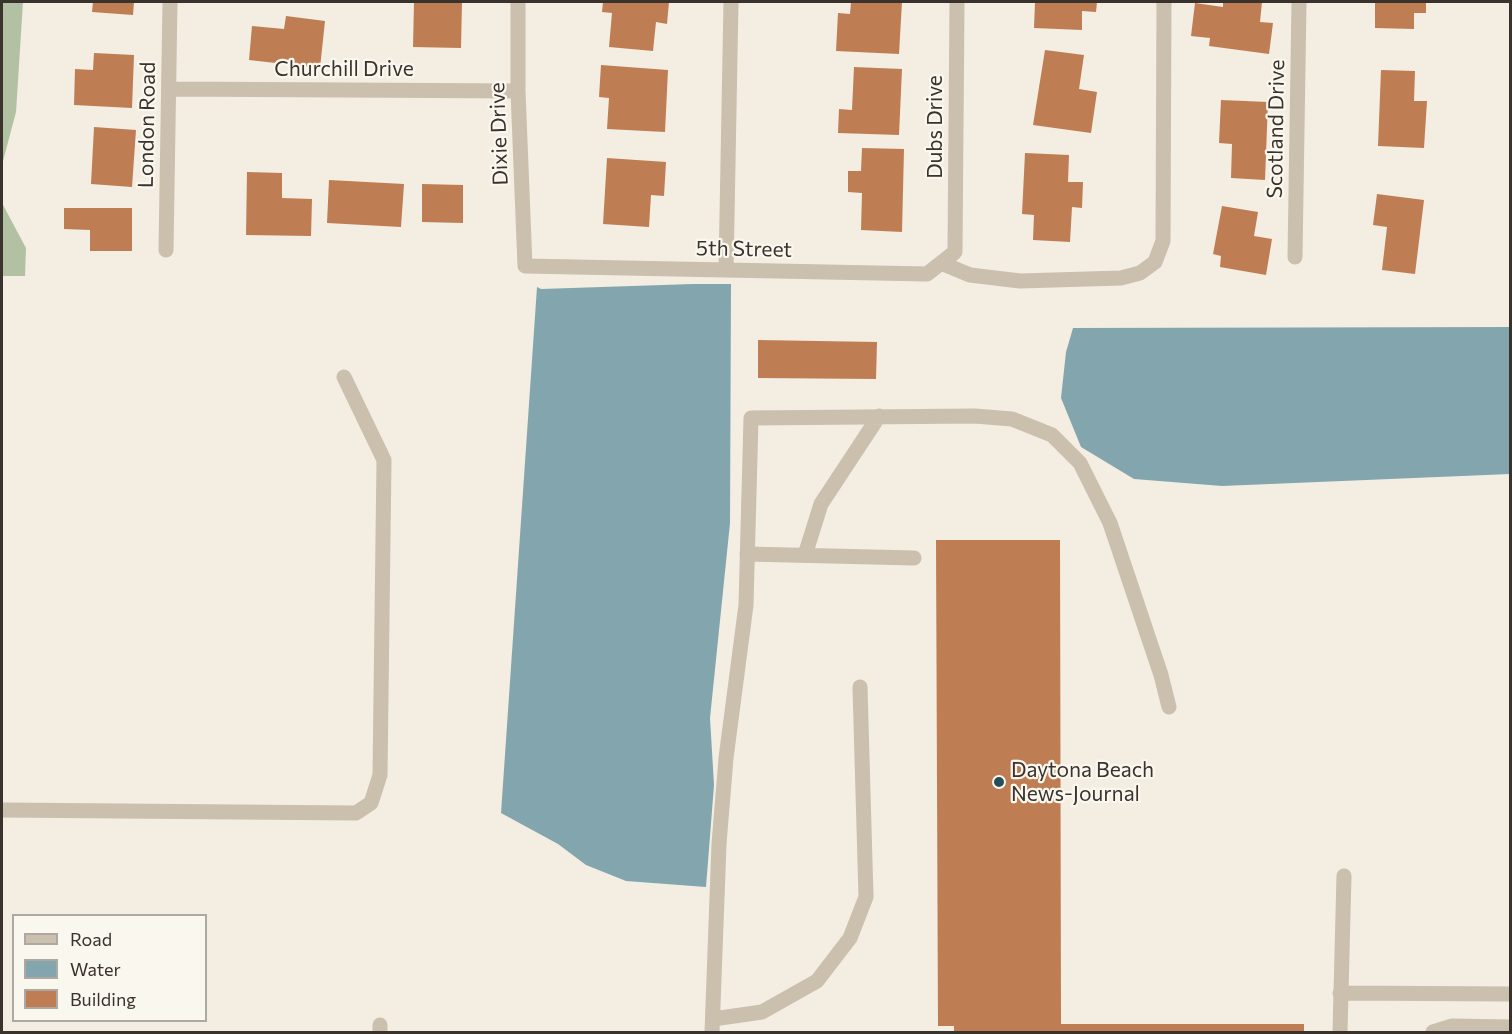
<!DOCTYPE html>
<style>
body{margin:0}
#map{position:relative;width:1512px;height:1034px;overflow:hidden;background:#f3ede2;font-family:Commissioner,sans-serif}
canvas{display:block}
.frame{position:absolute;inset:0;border:3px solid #3a322c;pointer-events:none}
.legend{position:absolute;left:12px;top:914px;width:195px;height:108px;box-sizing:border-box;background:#faf7ef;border:2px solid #ada8a1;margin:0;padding:8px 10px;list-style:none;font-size:18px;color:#3a322c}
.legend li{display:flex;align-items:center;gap:12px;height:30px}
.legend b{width:30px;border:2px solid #ada8a1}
</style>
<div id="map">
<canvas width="1512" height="1034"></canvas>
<div class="frame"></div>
<ul class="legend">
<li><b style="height:8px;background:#cbbfae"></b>Road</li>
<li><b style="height:16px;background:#83a6ae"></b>Water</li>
<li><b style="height:16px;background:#bf7d54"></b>Building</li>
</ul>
</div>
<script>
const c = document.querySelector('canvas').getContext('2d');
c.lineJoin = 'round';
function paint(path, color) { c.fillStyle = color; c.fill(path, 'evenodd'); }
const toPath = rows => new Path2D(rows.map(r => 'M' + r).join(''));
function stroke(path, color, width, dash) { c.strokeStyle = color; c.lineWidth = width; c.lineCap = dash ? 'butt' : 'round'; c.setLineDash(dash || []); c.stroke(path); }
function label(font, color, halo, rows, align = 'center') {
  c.font = font + ' Commissioner,sans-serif'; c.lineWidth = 4.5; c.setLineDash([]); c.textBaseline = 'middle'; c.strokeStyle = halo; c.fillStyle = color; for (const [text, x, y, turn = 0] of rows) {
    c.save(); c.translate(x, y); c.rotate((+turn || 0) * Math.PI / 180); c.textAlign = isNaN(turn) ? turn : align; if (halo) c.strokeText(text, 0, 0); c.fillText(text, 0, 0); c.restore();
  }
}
paint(toPath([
 [2,2,23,2,16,112,2,165],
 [2,203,26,248,25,276,2,276]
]), '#b3c1a3');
paint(toPath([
 [693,284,731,284,730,523,710,718,714,785,706,887,626,881,586,865,558,844,501,813,537,287,541,289],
 [1510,327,1510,474,1222,486,1134,479,1081,447,1061,398,1066,352,1073,328]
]), '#83a6ae');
paint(toPath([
 [93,2,134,2,133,15,92,12],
 [414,2,462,2,461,48,413,47],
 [603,2,669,2,667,24,656,22,653,51,609,47,612,13,602,12],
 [851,2,902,2,899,54,836,51,838,13,850,14],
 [1035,2,1097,2,1096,12,1082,11,1082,30,1034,28],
 [1223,2,1262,2,1260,22,1273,23,1269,54,1209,46,1210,38,1191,36,1195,3,1223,7],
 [1375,2,1426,2,1426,13,1414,13,1414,29,1375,28],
 [286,16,325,21,320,68,249,60,252,26,284,29],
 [1045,50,1084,55,1079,89,1097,92,1091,133,1033,125],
 [94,53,134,55,132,108,74,105,75,69,93,70],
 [601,65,668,70,665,132,607,129,609,98,599,97],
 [854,67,902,69,899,135,838,133,839,109,852,110],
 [1381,70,1415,71,1414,101,1427,101,1424,148,1378,146],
 [1221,100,1268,102,1265,180,1231,178,1232,144,1219,143],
 [94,127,136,130,132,187,91,184],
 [862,148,904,149,902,232,861,230,862,193,848,192,848,171,861,171],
 [1025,153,1069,155,1068,182,1083,182,1082,208,1072,207,1070,242,1033,240,1034,215,1022,214],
 [607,158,666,162,664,196,651,195,649,227,603,224],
 [247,172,282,173,282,198,312,199,311,236,246,235],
 [329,180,404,184,401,227,327,223],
 [422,184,463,185,463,223,422,222],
 [1377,194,1424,200,1415,274,1382,270,1387,227,1373,225],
 [1222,206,1258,212,1254,236,1272,239,1266,275,1220,267,1221,256,1213,254],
 [64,208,132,208,132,251,90,251,90,230,64,229],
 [758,340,877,342,876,379,758,378],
 [936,540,1060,540,1061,1024,1304,1024,1304,1032,954,1032,954,1026,938,1026]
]), '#bf7d54');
stroke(toPath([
 [518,2,518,91,525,266,927,274,955,252,957,2],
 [169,89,518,91],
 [166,250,170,2],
 [1295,257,1299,2],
 [941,263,970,275,1020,281,1121,278,1140,273,1155,262,1163,241,1164,2],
 [726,270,731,2],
 [747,554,914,558],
 [805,555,821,504,879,416],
 [2,810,356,813,371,803,380,775,384,460,344,377],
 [1340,993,1510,994],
 [713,1019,762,1012,817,981,850,938,866,897,860,687],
 [380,1025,380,1032],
 [712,1032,719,844,726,758,746,605,751,418,975,416,1012,419,1052,435,1080,463,1110,523,1161,675,1169,707],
 [1340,1032,1344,876],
 [1433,1032,1452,1026,1510,1027]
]), '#cbbfae', 15);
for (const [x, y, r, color] of [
 [999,782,6,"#244e59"]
]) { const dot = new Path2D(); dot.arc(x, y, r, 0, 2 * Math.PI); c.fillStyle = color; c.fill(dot); stroke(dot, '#faf7ef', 2); }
label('21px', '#3a322c', '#faf7ef', [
 ["Churchill Drive",344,69],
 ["London Road",147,125,-89],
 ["Dubs Drive",935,127,-90],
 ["Scotland Drive",1276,129,-89],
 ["Dixie Drive",499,134,-92],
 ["5th Street",744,249,1]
]);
label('21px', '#3a322c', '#faf7ef', [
 ["Daytona Beach",1011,770],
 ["News-Journal",1011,794]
], 'left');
</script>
